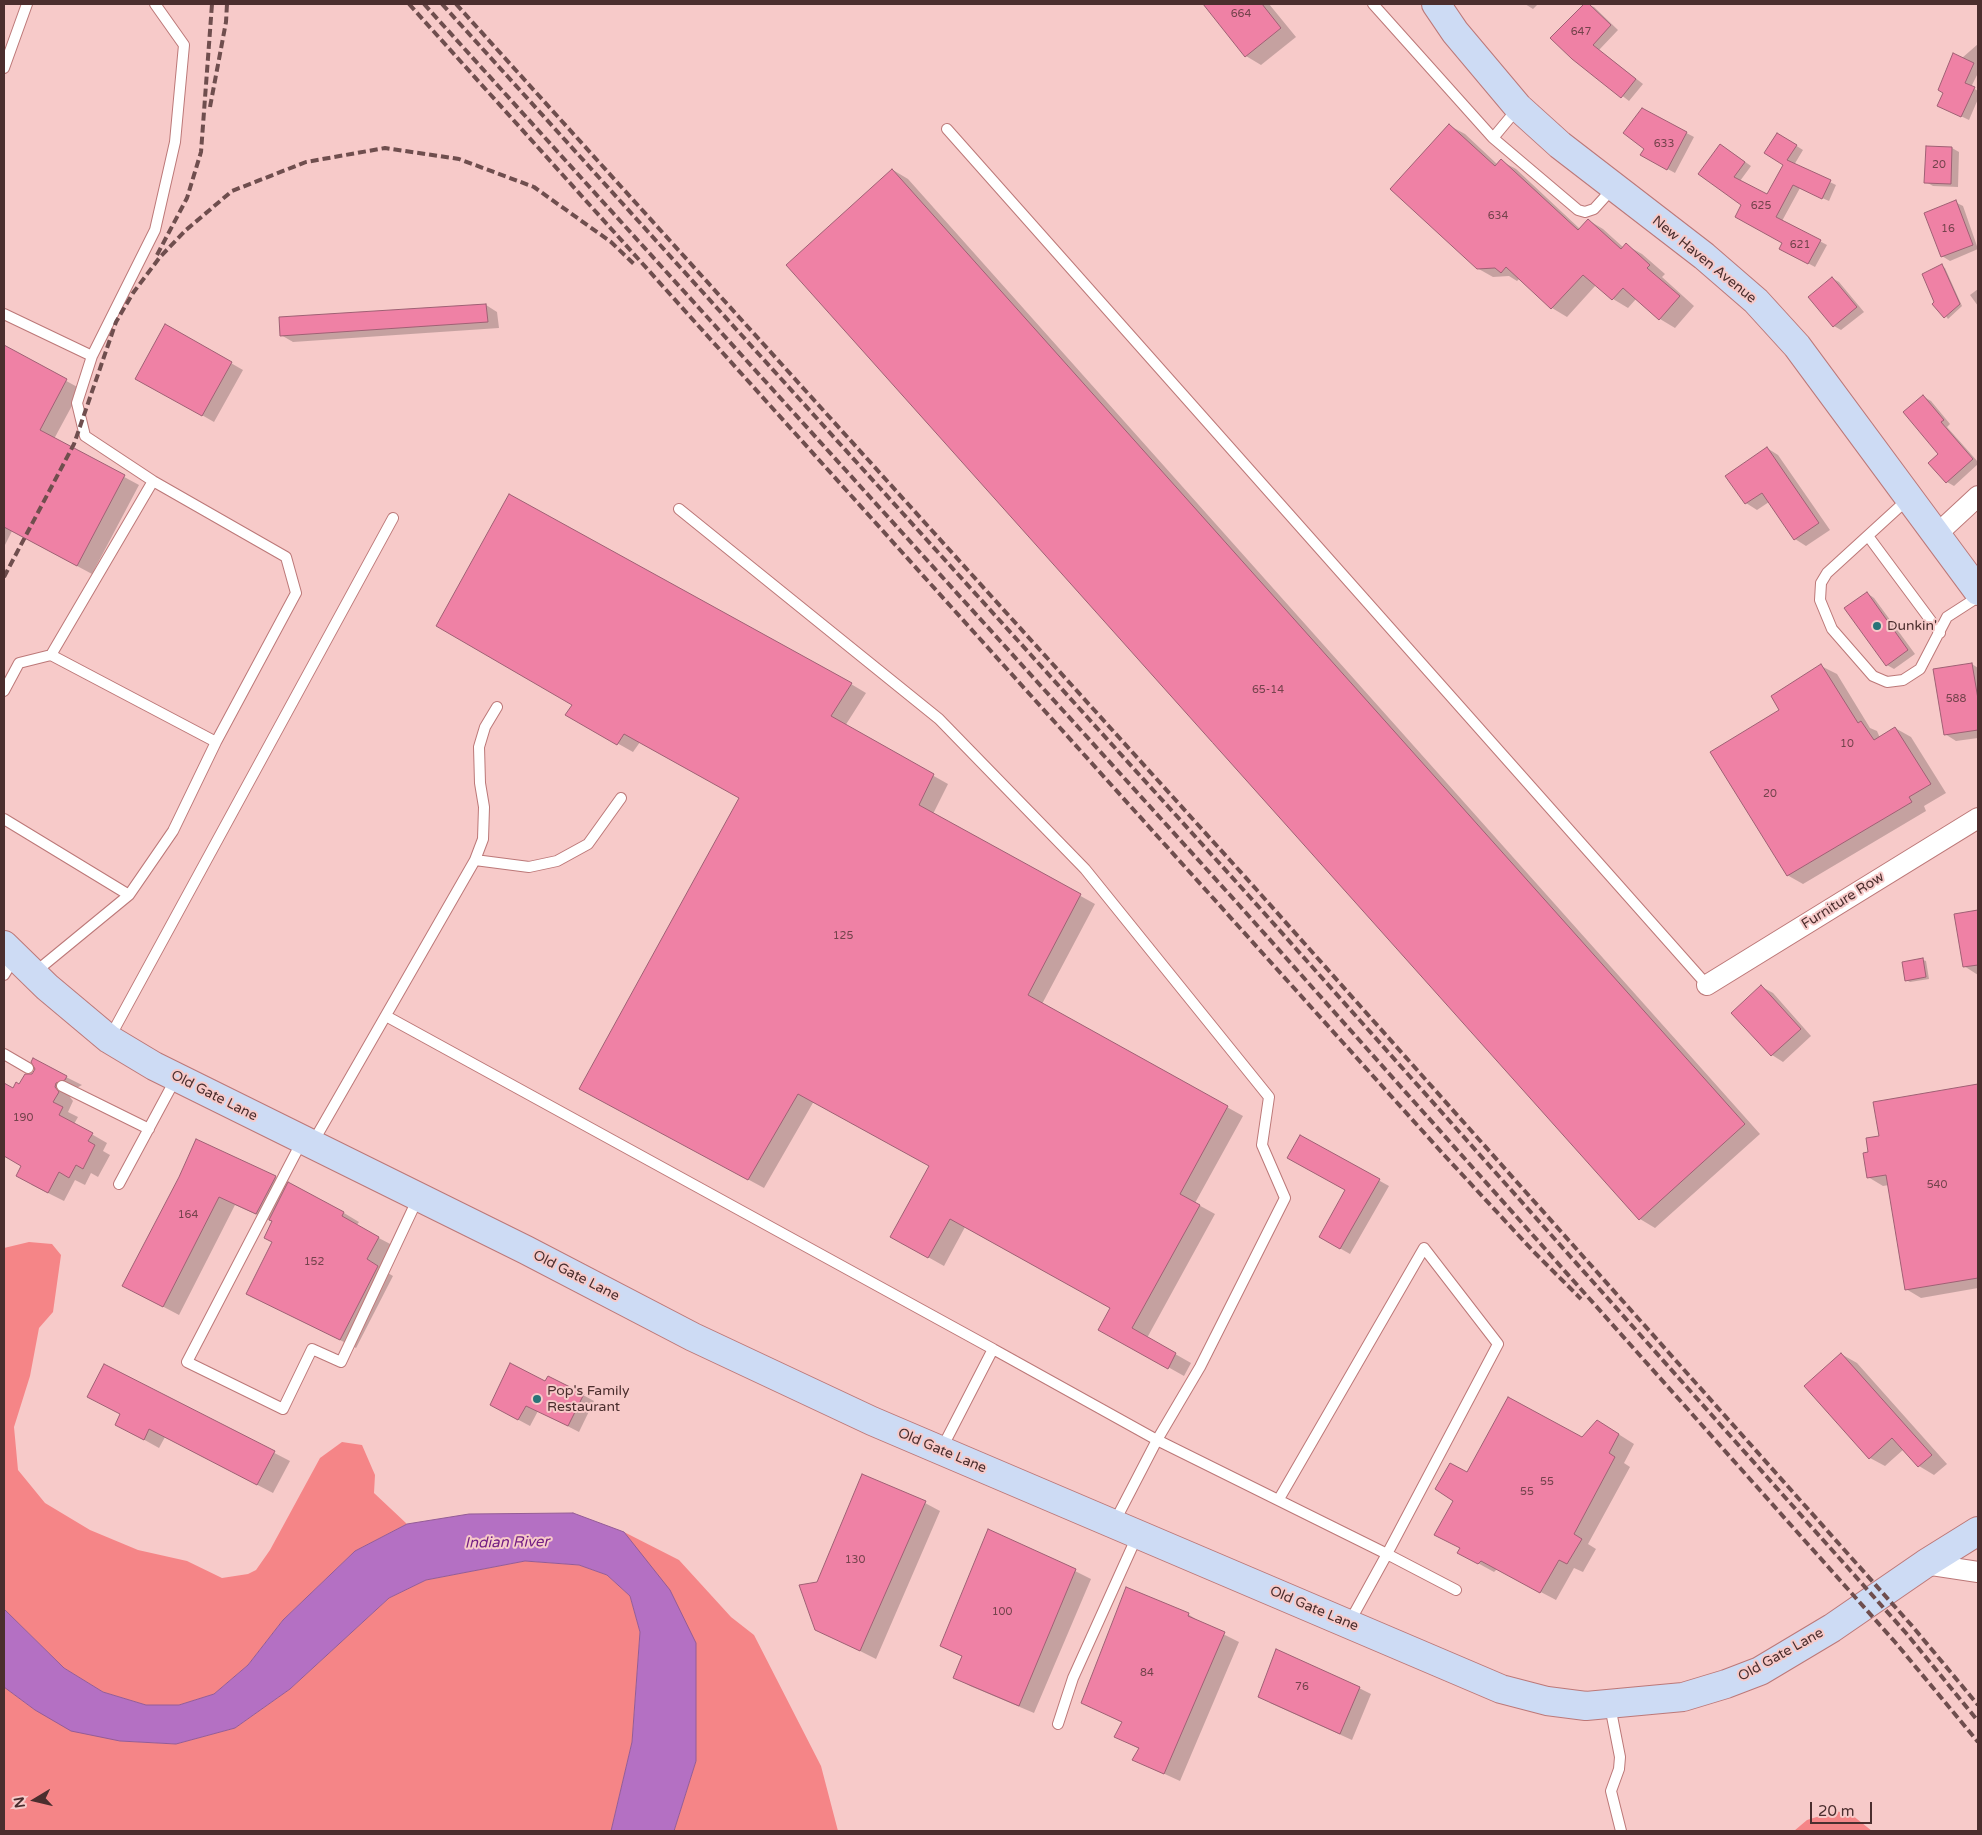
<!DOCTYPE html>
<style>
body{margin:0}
#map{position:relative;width:1982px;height:1835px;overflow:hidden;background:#f7cac9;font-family:"Varela Round",sans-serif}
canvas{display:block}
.frame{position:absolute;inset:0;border:5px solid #4b2e2e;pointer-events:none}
.north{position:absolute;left:10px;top:1775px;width:50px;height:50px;-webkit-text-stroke:4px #f7cac9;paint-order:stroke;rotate:261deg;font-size:14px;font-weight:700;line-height:20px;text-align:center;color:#4b2e2e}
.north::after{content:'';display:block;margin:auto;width:18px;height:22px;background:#4b2e2e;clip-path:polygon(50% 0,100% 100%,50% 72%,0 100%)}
.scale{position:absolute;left:1810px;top:1802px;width:62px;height:22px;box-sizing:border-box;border:2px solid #4b2e2e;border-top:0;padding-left:6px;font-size:15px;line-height:18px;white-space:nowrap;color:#4b2e2e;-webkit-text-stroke:4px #f7cac9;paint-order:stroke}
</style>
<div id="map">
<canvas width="1982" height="1835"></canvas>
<div class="frame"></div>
<div class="north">N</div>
<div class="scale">20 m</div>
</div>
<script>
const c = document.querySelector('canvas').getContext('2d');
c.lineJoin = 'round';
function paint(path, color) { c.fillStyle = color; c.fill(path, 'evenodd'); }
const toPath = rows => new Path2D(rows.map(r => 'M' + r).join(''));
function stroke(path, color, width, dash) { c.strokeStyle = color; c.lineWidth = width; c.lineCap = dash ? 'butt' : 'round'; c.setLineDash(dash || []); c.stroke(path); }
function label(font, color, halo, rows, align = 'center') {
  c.font = font + ' "Varela Round",sans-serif'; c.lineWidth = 4; c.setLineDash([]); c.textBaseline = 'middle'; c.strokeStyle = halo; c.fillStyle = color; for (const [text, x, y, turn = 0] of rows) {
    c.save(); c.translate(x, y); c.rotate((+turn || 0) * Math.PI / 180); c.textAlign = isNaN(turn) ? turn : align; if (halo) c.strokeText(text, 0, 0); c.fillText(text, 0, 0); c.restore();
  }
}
paint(toPath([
 [29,1242,52,1244,61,1255,53,1312,39,1328,30,1376,14,1427,18,1470,45,1503,90,1530,138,1550,187,1561,222,1578,248,1574,256,1570,270,1550,320,1458,342,1442,362,1445,375,1475,374,1493,407,1524,355,1551,283,1620,248,1665,214,1694,179,1705,146,1705,103,1692,64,1668,4,1609,4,1248],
 [624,1532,679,1560,731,1617,754,1635,821,1766,838,1831,674,1831,696,1761],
 [525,1561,579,1565,607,1575,630,1596,640,1632,632,1742,611,1831,4,1831,4,1687,35,1710,120,1741,176,1744,235,1728,290,1689,389,1598,426,1580],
 [1836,1811,1852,1815,1872,1831,1794,1831,1807,1820]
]), '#f58587');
const water = toPath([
 [573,1513,624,1532,670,1590,696,1643,696,1761,674,1831,611,1831,632,1742,640,1632,630,1596,607,1575,579,1565,525,1561,426,1580,389,1598,290,1689,235,1728,176,1744,120,1741,71,1731,35,1710,4,1687,4,1609,64,1668,103,1692,146,1705,179,1705,214,1694,248,1665,283,1620,355,1551,407,1524,469,1514,573,1513]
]);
paint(water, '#b470c3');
stroke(water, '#945c96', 1);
paint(toPath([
 [1204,4,1269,4,1296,37,1261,65,1246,56],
 [1525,4,1538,4,1533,9],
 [1585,4,1594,7,1618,30,1599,50,1643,84,1629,101,1573,58,1552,38],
 [1978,44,1978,73,1971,87,1978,91,1978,99,1969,120,1946,109,1962,58],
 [1643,110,1694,137,1675,173,1642,155,1646,149],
 [1450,126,1465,134,1498,165,1501,161,1516,169,1580,229,1588,220,1603,229,1624,248,1626,245,1642,254,1665,274,1662,277,1694,306,1675,328,1660,319,1636,299,1628,308,1613,299,1596,285,1567,317,1552,308,1520,278,1517,281,1509,276,1493,277,1477,268],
 [1784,138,1803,150,1794,165,1836,185,1829,201,1800,188,1782,221,1827,245,1815,267,1787,252,1784,243,1743,204,1700,173,1727,149,1751,166,1740,181,1768,196,1785,165],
 [1928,147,1952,148,1959,152,1958,187,1933,186,1926,182],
 [893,170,908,179,1760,1134,1655,1228,1640,1219],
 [1955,202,1963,206,1978,249,1950,261,1942,256],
 [1942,266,1945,268,1962,306,1948,319,1936,302],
 [1832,278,1839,282,1864,312,1841,330,1834,326],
 [1978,289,1978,306,1970,295],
 [486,305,497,312,499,328,293,342,281,335],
 [166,326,243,370,214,422,137,378],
 [4,347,81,389,54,439,139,485,92,574,12,531,4,547],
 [1924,397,1931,401,1950,424,1947,427,1978,462,1978,464,1954,486,1947,482],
 [1767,448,1778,455,1830,530,1806,546,1795,539,1769,502,1757,510,1746,503],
 [1867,593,1874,598,1915,654,1894,669,1887,665],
 [1972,664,1978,668,1978,738,1956,741,1945,734,1934,670],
 [1821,666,1837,674,1870,728,1877,731,1880,738,1895,728,1911,737,1946,793,1924,806,1926,811,1803,884,1787,875],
 [851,684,866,693,845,726,948,784,933,814,1095,904,1042,1004,1243,1116,1195,1203,1215,1214,1147,1338,1191,1363,1184,1376,1100,1329,1111,1308,965,1227,944,1266,892,1237,931,1166,814,1101,764,1188,596,1097,740,798,640,742,633,752,567,715],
 [1978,911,1978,975,1964,966,1955,915],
 [1923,960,1926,961,1929,979,1910,982,1906,980],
 [1762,987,1773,993,1811,1036,1783,1062,1772,1055],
 [35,1073,66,1077,82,1085,71,1091,70,1097,73,1101,68,1112,78,1117,74,1124,107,1143,103,1151,110,1155,98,1177,91,1173,85,1185,75,1180,64,1201,32,1185,22,1166,4,1156,4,1084,14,1089,20,1086,25,1075],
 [1978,1086,1978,1288,1921,1298,1906,1289,1889,1185,1883,1186,1868,1177,1870,1153,1880,1137,1874,1103],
 [1300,1137,1389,1186,1350,1254,1320,1237,1347,1190],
 [197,1141,275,1177,344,1213,359,1222,356,1226,394,1246,381,1269,393,1276,356,1348,247,1294,274,1242,273,1222,235,1205,179,1315,139,1294,180,1178],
 [1841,1354,1857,1363,1947,1464,1934,1475,1919,1466,1904,1449,1885,1466,1870,1458],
 [105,1366,290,1461,273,1493,165,1437,159,1448,132,1433,121,1415],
 [545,1382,583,1395,594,1401,579,1432,538,1411,530,1426,502,1411],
 [1612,1430,1634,1444,1624,1463,1630,1467,1588,1544,1596,1549,1583,1572,1574,1568,1556,1600,1497,1569,1494,1572,1474,1561,1461,1548,1467,1474],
 [925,1503,940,1511,876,1659,816,1629,818,1583],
 [1075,1571,1091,1579,1034,1713,970,1686,954,1677,963,1657,942,1646],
 [1188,1614,1203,1624,1239,1642,1180,1781,1134,1760,1139,1749,1115,1736,1123,1723,1082,1702],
 [1359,1688,1371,1694,1352,1740,1270,1703]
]), '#0003');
const building = toPath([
 [1203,4,1262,4,1281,28,1245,57,1203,4],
 [1584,4,1589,4,1611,25,1593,45,1636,79,1621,98,1572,59,1550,38,1584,4],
 [1953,53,1974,63,1965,83,1975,87,1961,117,1937,106,1943,93,1938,90,1953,53],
 [1642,108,1687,132,1667,170,1640,155,1644,149,1623,133,1642,108],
 [1449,124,1495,166,1501,159,1578,230,1588,219,1621,249,1626,243,1650,265,1647,268,1680,296,1659,320,1623,288,1612,300,1583,275,1551,309,1506,267,1501,273,1495,268,1477,269,1390,189,1449,124],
 [1777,133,1797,145,1787,160,1831,180,1822,199,1793,185,1776,217,1821,240,1808,264,1779,249,1782,243,1735,217,1741,205,1698,174,1720,144,1745,162,1734,177,1767,194,1783,165,1764,153,1777,133],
 [1926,146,1952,147,1951,184,1924,183,1926,146],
 [892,169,1745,1124,1639,1220,786,265,892,169],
 [1956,200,1973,245,1941,257,1924,213,1956,200],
 [1942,264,1960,304,1944,318,1932,304,1934,302,1922,274,1942,264],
 [1832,277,1857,307,1833,327,1808,297,1832,277],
 [486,304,488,322,280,336,279,317,486,304],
 [165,324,232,362,202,416,135,379,165,324],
 [4,345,67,379,40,430,125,475,77,566,4,527,4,345],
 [1923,395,1944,420,1941,422,1973,459,1946,483,1928,463,1938,454,1903,412,1923,395],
 [1767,447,1819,523,1794,540,1762,493,1745,504,1725,476,1767,447],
 [509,494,852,683,831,716,934,774,919,805,1081,894,1028,995,1228,1106,1180,1194,1200,1205,1132,1328,1176,1353,1168,1369,1098,1330,1110,1308,950,1219,928,1258,890,1237,929,1166,798,1094,748,1180,579,1089,739,798,624,734,617,745,565,715,572,705,436,626,509,494],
 [1867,592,1908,650,1886,666,1844,608,1867,592],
 [1972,663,1978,699,1978,730,1944,735,1933,669,1972,663],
 [1821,664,1858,723,1861,721,1874,740,1895,727,1931,784,1909,797,1912,802,1787,876,1710,752,1779,710,1771,696,1821,664],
 [1978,910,1978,965,1963,967,1954,914,1978,910],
 [1923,958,1926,977,1905,981,1902,962,1923,958],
 [1761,985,1801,1029,1771,1056,1731,1013,1761,985],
 [33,1058,67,1076,65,1080,56,1083,55,1087,59,1092,53,1102,63,1107,59,1115,93,1133,88,1141,95,1145,83,1169,76,1165,69,1178,59,1172,48,1193,16,1176,21,1166,4,1156,4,1083,13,1088,16,1082,19,1084,25,1074,32,1074,35,1069,31,1062,33,1058],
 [1978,1084,1978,1278,1905,1290,1886,1175,1867,1178,1863,1153,1868,1152,1866,1138,1879,1136,1873,1102,1978,1084],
 [1300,1135,1380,1179,1340,1249,1319,1237,1345,1190,1287,1158,1300,1135],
 [196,1139,276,1176,256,1214,219,1197,163,1307,122,1286,179,1177,196,1139],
 [288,1182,344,1212,342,1216,379,1237,367,1259,378,1266,340,1340,246,1294,272,1242,264,1238,272,1221,269,1220,288,1182],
 [1841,1353,1932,1455,1918,1467,1892,1438,1869,1459,1804,1386,1841,1353],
 [510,1363,545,1381,548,1376,584,1394,568,1426,526,1406,518,1420,490,1405,510,1363],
 [104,1364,275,1451,257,1485,149,1429,144,1440,115,1425,120,1414,87,1397,104,1364],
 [1508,1397,1582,1437,1597,1420,1619,1434,1609,1453,1615,1457,1574,1534,1582,1539,1567,1564,1559,1560,1540,1593,1481,1561,1478,1564,1457,1553,1460,1548,1434,1535,1453,1501,1435,1489,1450,1463,1467,1472,1508,1397],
 [862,1474,926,1501,860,1651,815,1630,799,1585,817,1582,862,1474],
 [988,1529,1076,1569,1019,1706,953,1678,962,1656,940,1646,988,1529],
 [1126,1587,1189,1613,1188,1616,1225,1632,1164,1774,1132,1760,1139,1748,1114,1737,1122,1722,1081,1703,1126,1587],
 [1276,1649,1360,1687,1340,1734,1258,1697,1276,1649]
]);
paint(building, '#ef81a5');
stroke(building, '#9f6074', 1);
const service = toPath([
 [1373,4,1493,138,1578,210,1585,212,1594,209,1613,188],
 [4,68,27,4],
 [947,129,1707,985],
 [1493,138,1518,108],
 [4,314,92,356,155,230,175,142,184,45,155,4],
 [1908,499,1827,573,1821,583,1820,600,1832,629,1873,676,1887,682,1903,680,1920,669,1947,617,1978,597],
 [679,509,939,719,1085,869,1269,1097,1262,1145,1285,1198,1200,1367,1157,1440,1387,1554,1349,1623],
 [1868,536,1940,633],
 [51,655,153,481],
 [4,691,19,663,51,655,216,742],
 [4,819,129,895],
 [475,860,529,867,557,861,588,844,621,798],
 [34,973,129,895,173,831,216,742,296,593,286,557,153,481,85,436,77,403,92,356],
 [4,975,15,957],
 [386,1016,993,1349,942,1448],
 [110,1037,393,518],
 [4,1054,28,1068],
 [62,1086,149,1129],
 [302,1141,187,1362,283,1409,312,1349,341,1362,418,1198],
 [312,1144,475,860,483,839,484,807,480,783,479,747,485,727,497,707],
 [119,1184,176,1078],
 [993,1349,1157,1440,1114,1523],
 [1279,1499,1424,1248,1498,1344,1387,1554,1456,1590],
 [1610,1706,1620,1757,1619,1769,1611,1791,1621,1831],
 [1058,1724,1073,1678,1138,1534]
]);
const minor = toPath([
 [1936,535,1978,496],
 [1707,985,1978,818],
 [1925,1564,1978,1572]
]);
const secondary = toPath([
 [1436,4,1455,32,1518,107,1560,145,1704,256,1756,301,1797,346,1978,591],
 [4,945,47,987,109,1039,154,1066,526,1250,693,1337,872,1421,1501,1689,1547,1701,1586,1706,1683,1697,1726,1684,1760,1671,1832,1628,1925,1564,1978,1531]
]);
stroke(service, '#bc7878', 12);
stroke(minor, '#bc7878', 22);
stroke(secondary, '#bc7878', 30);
stroke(service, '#fff', 10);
stroke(minor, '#fff', 20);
stroke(secondary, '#cddbf4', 28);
stroke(toPath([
 [409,4,1445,1156,1533,1251,1581,1299],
 [424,4,1239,905,1895,1642,1978,1742],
 [442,4,1249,896,1906,1633,1978,1721],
 [456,4,1256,889,1913,1627,1978,1705],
 [210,107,226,22,227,4],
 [157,255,187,198,201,152,212,4],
 [4,577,74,444,116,322,133,293,160,257,186,230,232,191,306,162,385,148,459,159,534,187,611,242,635,265]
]), '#6f4e4e', 4, [8, 4]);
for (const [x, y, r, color] of [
 [1877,626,5,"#297478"],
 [537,1399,5,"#297478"]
]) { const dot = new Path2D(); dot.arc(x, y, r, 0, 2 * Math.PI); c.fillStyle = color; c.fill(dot); stroke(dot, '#f7cac9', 2); }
label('11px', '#74434c', null, [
 ["664",1241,14],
 ["647",1581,32],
 ["633",1664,144],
 ["20",1939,165],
 ["625",1761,206],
 ["634",1498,216],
 ["16",1948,229],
 ["621",1800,245],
 ["65-14",1268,690],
 ["588",1956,699],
 ["10",1847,744],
 ["20",1770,794],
 ["125",843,936],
 ["190",23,1118],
 ["540",1937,1185],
 ["164",188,1215],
 ["152",314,1262],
 ["55",1547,1482],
 ["55",1527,1492],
 ["130",855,1560],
 ["100",1002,1612],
 ["84",1147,1673],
 ["76",1302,1687]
]);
label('14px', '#4b2e2e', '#f7cac9', [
 ["New Haven Avenue",1704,260,39],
 ["Furniture Row",1843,901,-32],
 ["Old Gate Lane",214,1096,27],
 ["Old Gate Lane",576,1276,27],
 ["Old Gate Lane",942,1451,23],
 ["Old Gate Lane",1314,1609,23],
 ["Old Gate Lane",1781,1655,-29]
]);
label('14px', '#4b2e2e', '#f7cac9', [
 ["Dunkin'",1887,626],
 ["Pop's Family",547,1391],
 ["Restaurant",547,1407]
], 'left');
label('italic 15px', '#721d83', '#f7cac9', [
 ["Indian River",507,1543,-1]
]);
</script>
